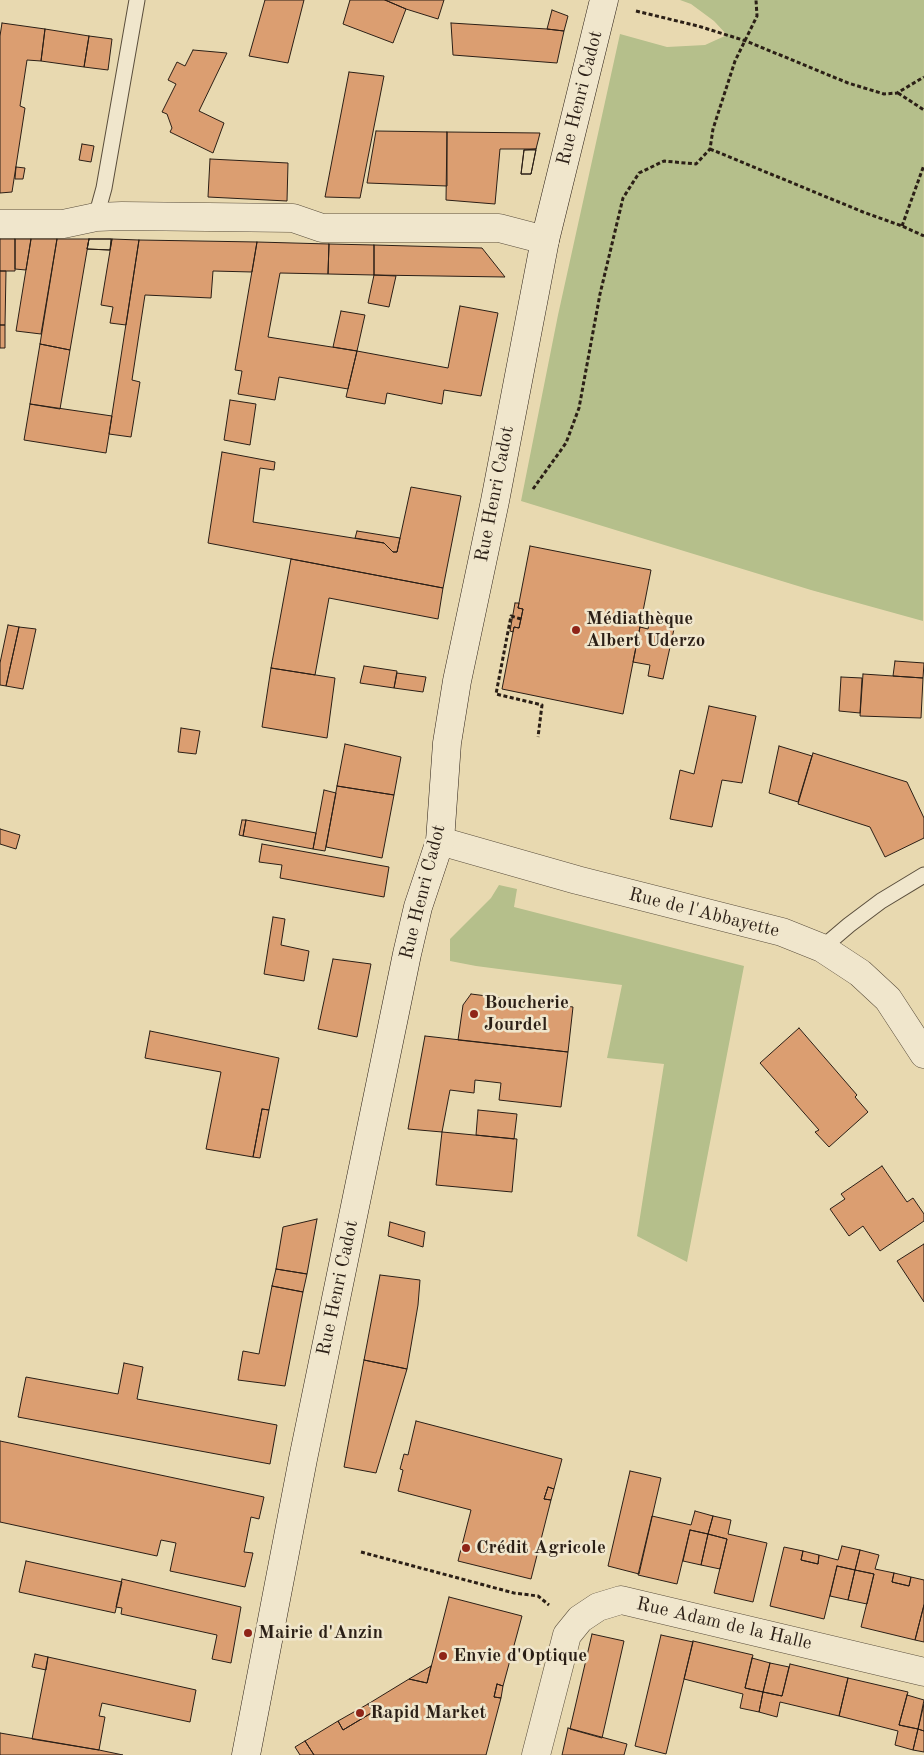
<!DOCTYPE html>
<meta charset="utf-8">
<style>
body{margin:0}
canvas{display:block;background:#e8d9b0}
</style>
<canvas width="924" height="1755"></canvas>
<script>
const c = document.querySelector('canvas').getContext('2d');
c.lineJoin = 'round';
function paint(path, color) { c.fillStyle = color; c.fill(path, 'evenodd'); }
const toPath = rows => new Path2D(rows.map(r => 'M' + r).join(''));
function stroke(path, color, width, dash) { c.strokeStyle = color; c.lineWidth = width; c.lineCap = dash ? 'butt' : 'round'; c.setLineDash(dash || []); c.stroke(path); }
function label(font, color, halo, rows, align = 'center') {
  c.font = font + ' "Old Standard TT",serif'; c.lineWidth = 5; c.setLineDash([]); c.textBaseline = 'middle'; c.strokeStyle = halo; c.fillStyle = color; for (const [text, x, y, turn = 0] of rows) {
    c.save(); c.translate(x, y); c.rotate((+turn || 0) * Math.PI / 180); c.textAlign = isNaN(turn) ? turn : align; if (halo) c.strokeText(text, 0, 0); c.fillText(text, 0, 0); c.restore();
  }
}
paint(toPath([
 [680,0,924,0,923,621,811,590,521,501,558,315,620,34,667,47,705,45,727,35,714,21,691,4],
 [499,885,517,889,514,907,744,966,687,1262,637,1236,664,1064,607,1058,622,985,476,966,450,961,450,939,491,898]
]), '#b5bf8b');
const building = toPath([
 [265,0,304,0,288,63,249,56,265,0],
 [350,0,385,0,406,9,393,43,343,24,350,0],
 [385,0,444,0,438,19,406,9,385,0],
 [552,10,568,16,564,31,547,29,552,10],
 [2,23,45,29,41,61,27,60,20,106,25,108,12,192,0,193,0,36,2,23],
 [451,23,547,29,564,31,557,63,453,55,451,23],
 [45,29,89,36,84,67,41,61,45,29],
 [89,36,112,39,108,70,84,67,89,36],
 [193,50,227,53,199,111,224,123,213,153,170,132,172,128,167,114,162,112,176,84,168,80,177,62,185,66,193,50],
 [349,72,384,76,360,198,325,197,349,72],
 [376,131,447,132,447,186,367,183,376,131],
 [447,132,540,133,536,149,500,149,495,204,446,200,447,132],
 [82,144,94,146,91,162,79,160,82,144],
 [536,149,531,174,521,174,524,150,536,149],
 [524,150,536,150,531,174,521,174,524,150],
 [210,159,288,163,287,201,208,197,210,159],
 [16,167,25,168,23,179,15,179,16,167],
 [0,239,15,239,15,271,0,271,0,239],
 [15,239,31,239,26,270,15,269,15,239],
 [31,239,57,239,41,334,16,331,31,239],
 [57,239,89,239,70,350,40,344,57,239],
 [89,239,111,239,110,250,87,249,89,239],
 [89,239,112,239,110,250,87,249,89,239],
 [112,239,139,240,126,325,110,323,113,307,101,305,112,239],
 [139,240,257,242,252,272,213,271,211,298,145,295,132,380,140,382,131,437,109,434,139,240],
 [257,242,329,244,328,274,280,273,268,337,357,351,348,389,279,377,275,400,238,394,242,371,235,370,257,242],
 [329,244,374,245,374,275,328,274,329,244],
 [374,245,482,248,505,277,374,275,374,245],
 [0,271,6,271,5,325,0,325,0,271],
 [374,275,396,276,389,307,368,303,374,275],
 [460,306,498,313,481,396,444,390,442,404,387,393,385,404,346,397,357,351,448,368,460,306],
 [341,311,365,315,357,351,333,347,341,311],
 [0,325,5,325,5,348,0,348,0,325],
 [40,344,70,350,60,409,30,404,40,344],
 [230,400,256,404,250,445,224,440,230,400],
 [30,404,112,416,106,453,24,440,30,404],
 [222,452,275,462,274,470,260,468,253,522,384,543,393,552,397,552,411,487,461,496,443,588,208,543,222,452],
 [357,531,400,538,397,552,393,552,384,543,355,538,357,531],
 [530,546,651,570,623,714,502,689,514,627,519,628,521,619,523,609,518,608,530,546],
 [291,559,443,588,438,619,329,598,315,675,271,668,291,559],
 [515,603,519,603,518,608,523,609,519,628,514,627,513,632,510,631,515,603],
 [651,616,676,620,663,679,648,676,650,665,633,662,640,627,648,629,651,616],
 [8,625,19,627,6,686,0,685,0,663,8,625],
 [19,627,36,629,23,689,6,686,19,627],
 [895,661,924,663,923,678,893,676,895,661],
 [364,666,397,671,394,688,360,683,364,666],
 [271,668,335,678,327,738,262,727,271,668],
 [397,673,426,677,423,692,394,688,397,673],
 [863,674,923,678,921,718,860,716,863,674],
 [841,677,862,678,860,713,839,711,841,677],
 [709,706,756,716,742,783,722,780,712,827,670,819,680,770,694,774,709,706],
 [181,728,200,731,196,754,178,752,181,728],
 [345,744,401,757,394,795,337,786,345,744],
 [779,746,812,756,798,802,769,793,779,746],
 [813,753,907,782,924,818,924,838,885,857,870,827,798,804,813,753],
 [337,786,394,795,382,858,326,847,337,786],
 [324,790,336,793,325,851,313,849,324,790],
 [242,820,246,820,243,836,239,835,242,820],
 [246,820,316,833,313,849,243,836,246,820],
 [0,829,20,835,16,849,0,844,0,829],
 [262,844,389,867,384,897,280,878,282,865,259,862,262,844],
 [273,917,285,919,281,945,309,951,304,981,264,974,273,917],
 [333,959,371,964,357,1037,318,1029,333,959],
 [471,994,573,1007,568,1052,458,1040,463,1005,471,994],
 [799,1028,857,1095,855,1097,868,1112,829,1147,815,1132,819,1130,760,1063,799,1028],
 [150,1031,279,1058,269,1110,262,1109,253,1157,206,1149,221,1072,145,1058,150,1031],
 [425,1036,568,1052,561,1107,499,1100,501,1083,475,1080,474,1093,450,1090,442,1132,408,1129,425,1036],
 [262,1109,269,1110,260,1158,253,1157,262,1109],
 [478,1110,517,1114,514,1139,476,1135,478,1110],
 [442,1132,517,1139,512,1192,436,1185,442,1132],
 [882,1166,907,1202,913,1198,924,1214,924,1221,880,1251,863,1226,849,1236,830,1209,845,1199,841,1194,882,1166],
 [317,1219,307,1274,276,1269,283,1227,317,1219],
 [390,1222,425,1232,423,1247,388,1236,390,1222],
 [924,1244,924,1302,897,1261,924,1244],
 [276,1269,307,1274,303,1292,272,1286,276,1269],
 [380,1275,420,1280,418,1305,407,1369,364,1360,380,1275],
 [272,1286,303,1292,285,1386,238,1380,243,1351,259,1354,272,1286],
 [364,1360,407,1369,376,1473,344,1467,364,1360],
 [124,1363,143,1367,137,1399,277,1425,270,1464,18,1417,26,1377,118,1394,124,1363],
 [416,1421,562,1459,554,1489,548,1487,544,1499,551,1500,531,1579,458,1561,471,1510,398,1491,403,1470,400,1469,404,1454,408,1455,416,1421],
 [0,1441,264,1497,259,1519,251,1517,244,1552,253,1553,245,1587,170,1571,176,1543,161,1540,157,1556,0,1522,0,1441],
 [630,1471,661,1478,639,1574,608,1566,630,1471],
 [548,1487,554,1489,551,1500,544,1499,548,1487],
 [695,1511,713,1516,708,1534,690,1530,677,1584,638,1575,652,1516,691,1525,695,1511],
 [713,1516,731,1520,728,1534,767,1543,753,1602,714,1593,727,1539,708,1534,713,1516],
 [690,1530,708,1534,701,1565,683,1561,690,1530],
 [708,1534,727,1539,720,1569,701,1565,708,1534],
 [842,1546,860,1550,855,1570,837,1566,824,1619,770,1606,784,1547,803,1551,801,1560,818,1564,819,1555,838,1560,842,1546],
 [860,1550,879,1555,875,1569,894,1573,892,1582,909,1586,911,1577,924,1580,924,1605,915,1640,861,1627,874,1574,855,1570,860,1550],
 [803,1551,819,1555,818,1564,801,1560,803,1551],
 [26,1561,122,1582,115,1613,19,1592,26,1561],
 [837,1566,855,1570,848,1600,830,1596,837,1566],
 [855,1570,874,1574,867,1604,848,1600,855,1570],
 [894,1573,911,1577,909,1586,892,1582,894,1573],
 [122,1579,241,1607,231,1663,212,1659,217,1635,121,1614,122,1608,116,1607,122,1579],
 [449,1597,522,1616,503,1686,497,1684,494,1697,501,1698,486,1755,314,1755,305,1741,338,1721,343,1730,373,1712,368,1704,409,1679,427,1683,449,1597],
 [924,1605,924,1642,915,1640,924,1605],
 [592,1634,624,1641,602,1738,570,1729,592,1634],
 [661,1635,693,1642,666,1754,635,1746,661,1635],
 [693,1641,753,1655,745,1688,763,1692,759,1712,740,1708,743,1694,684,1679,693,1641],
 [35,1654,48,1657,46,1670,32,1667,35,1654],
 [48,1657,196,1690,190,1722,102,1703,99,1716,105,1717,99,1750,32,1739,48,1657],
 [752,1658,770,1663,763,1692,745,1688,752,1658],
 [770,1663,789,1667,782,1696,763,1692,770,1663],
 [790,1664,848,1678,839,1716,780,1702,777,1717,759,1712,763,1692,782,1696,790,1664],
 [431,1666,427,1683,409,1679,431,1666],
 [848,1678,908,1692,899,1725,918,1729,913,1750,895,1745,898,1731,839,1716,848,1678],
 [497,1684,503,1686,501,1698,494,1697,497,1684],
 [907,1695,924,1700,918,1729,899,1725,907,1695],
 [368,1704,373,1712,343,1730,338,1721,368,1704],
 [924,1704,924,1731,918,1729,924,1704],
 [568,1728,627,1744,624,1755,562,1755,568,1728],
 [918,1729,924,1731,924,1752,913,1750,918,1729],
 [0,1733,99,1750,123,1755,0,1755,0,1733],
 [305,1741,314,1755,300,1755,295,1747,305,1741]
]);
paint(building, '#db9e71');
stroke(building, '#2b1f16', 1);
const service = toPath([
 [96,217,104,188,137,0],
 [822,948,849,925,881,901,924,875]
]);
const minor = toPath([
 [0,224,63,224,96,217,122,216,293,218,322,228,499,228,545,240],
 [440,841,577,880,782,932,822,948,860,973,888,999,924,1054],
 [536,1755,567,1635,580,1619,598,1607,621,1600,924,1672]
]);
const secondary = toPath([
 [246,1755,303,1459,407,954,418,907,440,841,447,743,457,681,495,501,545,240,604,0]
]);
stroke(service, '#5a4e3c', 17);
stroke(minor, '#5a4e3c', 29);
stroke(secondary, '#2b1f16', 29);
stroke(toPath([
 [636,11,698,26,746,41,848,83,884,94,897,93,924,77],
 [898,93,924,110],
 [710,149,863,212,902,226,924,236],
 [902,226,924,165],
 [533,489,566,443,579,408,600,294,623,198,639,173,664,161,696,164,710,149,713,129,735,61,757,16,756,0],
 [521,619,511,616,496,694,542,705,538,737],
 [361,1552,514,1593,538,1596,549,1605]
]), '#2b1f16', 3, [4, 2.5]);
stroke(service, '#f0e6cc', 15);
stroke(minor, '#f0e6cc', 28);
stroke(secondary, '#f0e6cc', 28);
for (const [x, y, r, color] of [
 [576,630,5,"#8f2418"],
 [474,1014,5,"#8f2418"],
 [466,1548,5,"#8f2418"],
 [248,1633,5,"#8f2418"],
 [443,1656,5,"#8f2418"],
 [360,1713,5,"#8f2418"]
]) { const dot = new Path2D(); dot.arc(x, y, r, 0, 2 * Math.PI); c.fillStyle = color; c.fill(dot); stroke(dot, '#f0e6cc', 2); }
label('19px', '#2b1f16', '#f0e6cc', [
 ["Rue Henri Cadot",580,98,-76],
 ["Rue Henri Cadot",495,494,-79],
 ["Rue Henri Cadot",423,892,-76],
 ["Rue de l'Abbayette",704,913,14],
 ["Rue Henri Cadot",338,1288,-78],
 ["Rue Adam de la Halle",724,1624,13]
]);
label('bold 19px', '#2b1f16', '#f0e6cc', [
 ["Médiathèque",586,619],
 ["Albert Uderzo",586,641],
 ["Boucherie",484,1003],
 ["Jourdel",484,1025],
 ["Crédit Agricole",476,1548],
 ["Mairie d'Anzin",258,1633],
 ["Envie d'Optique",453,1656],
 ["Rapid Market",370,1713]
], 'left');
</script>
